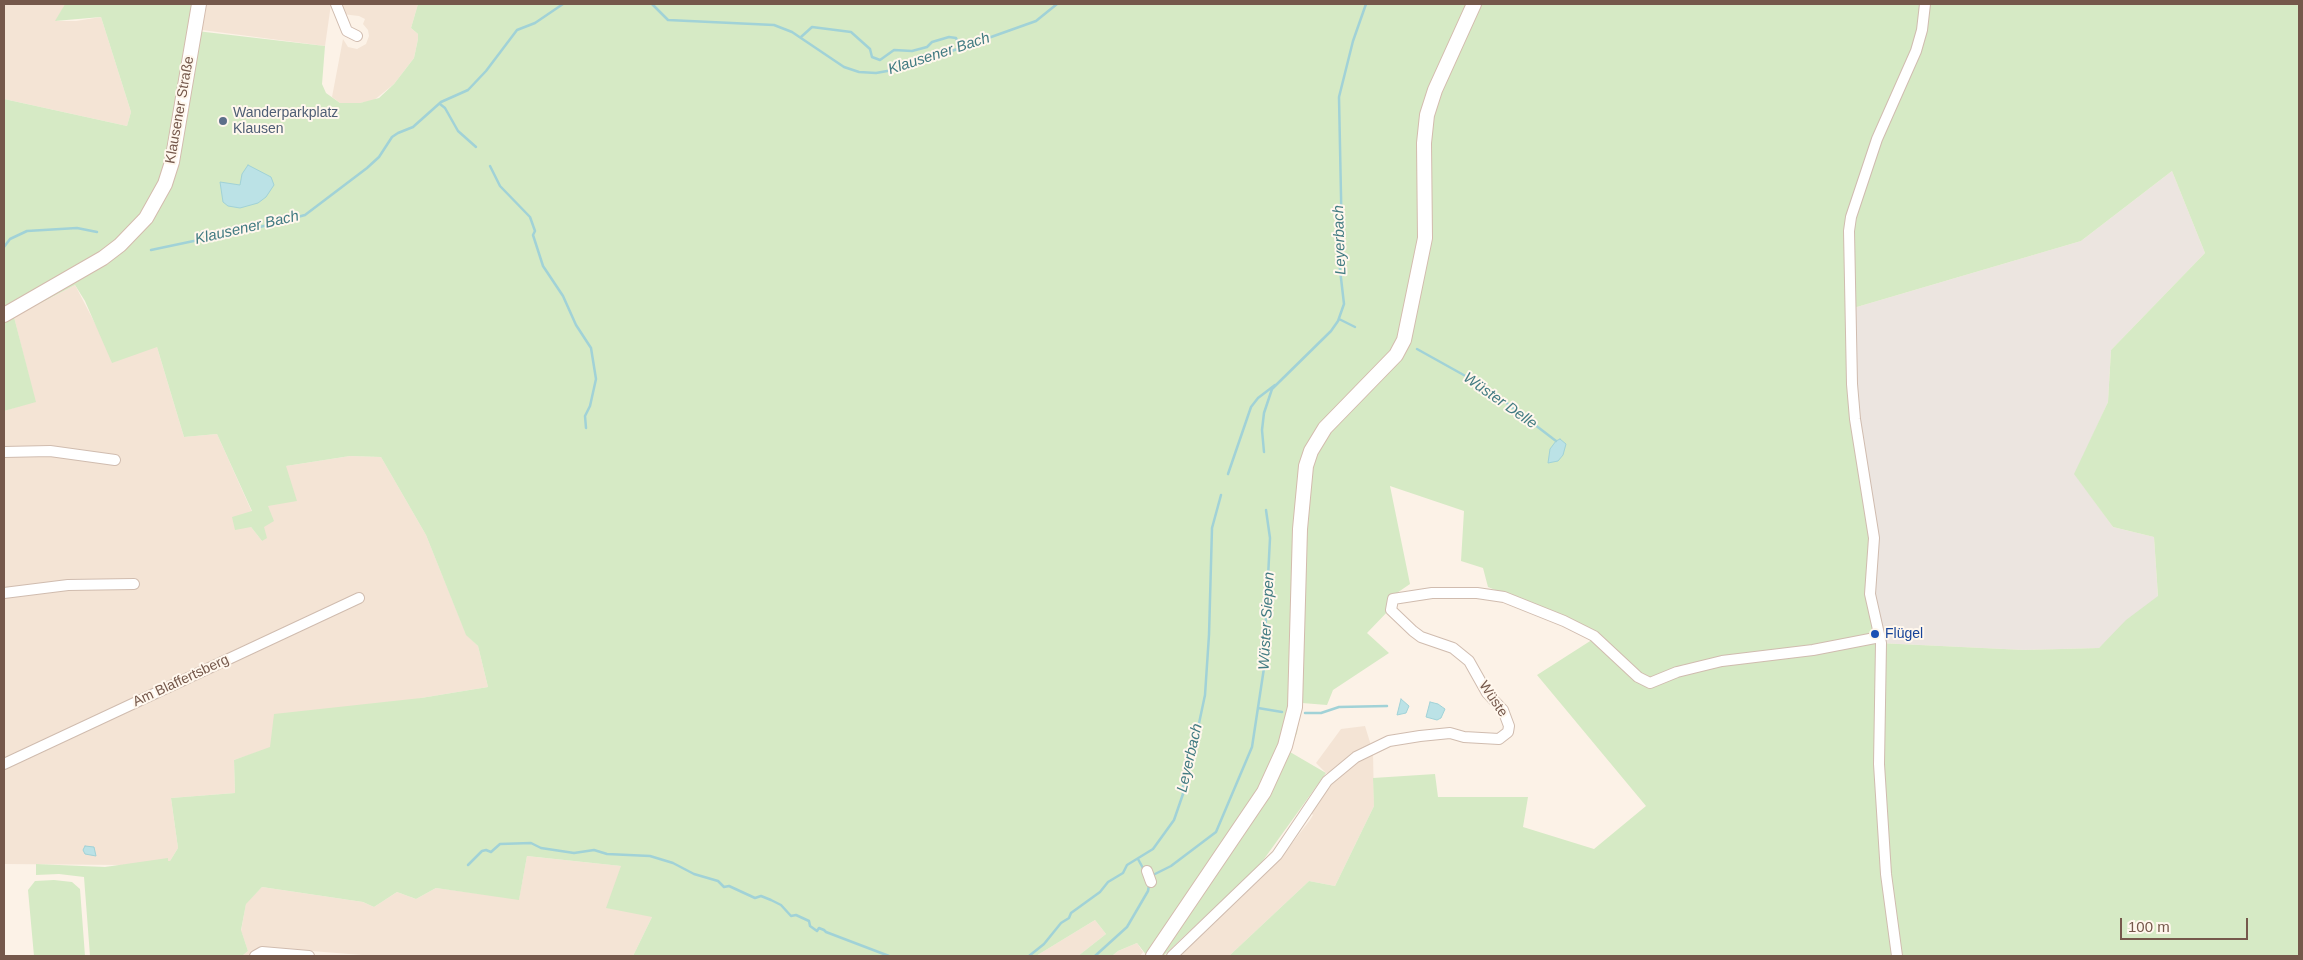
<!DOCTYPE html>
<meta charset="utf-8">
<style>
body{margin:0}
#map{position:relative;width:2303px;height:960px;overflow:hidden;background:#fcf2e7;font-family:Arial,sans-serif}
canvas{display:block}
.frame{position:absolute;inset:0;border:5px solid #75584b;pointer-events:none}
.scale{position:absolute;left:2120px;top:918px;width:128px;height:22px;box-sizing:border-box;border:2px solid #75584b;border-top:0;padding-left:6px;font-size:15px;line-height:18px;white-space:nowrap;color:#75584b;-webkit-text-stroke:4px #fff7ed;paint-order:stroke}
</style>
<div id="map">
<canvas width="2303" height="960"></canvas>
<div class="frame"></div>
<div class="scale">100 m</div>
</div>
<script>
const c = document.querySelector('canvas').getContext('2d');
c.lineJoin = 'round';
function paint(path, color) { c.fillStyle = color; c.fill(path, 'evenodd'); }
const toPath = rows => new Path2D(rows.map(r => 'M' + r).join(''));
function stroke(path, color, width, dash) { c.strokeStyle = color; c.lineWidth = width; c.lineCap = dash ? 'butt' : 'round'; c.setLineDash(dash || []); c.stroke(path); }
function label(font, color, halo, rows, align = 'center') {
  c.font = font + ' Arial,sans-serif'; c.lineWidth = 4; c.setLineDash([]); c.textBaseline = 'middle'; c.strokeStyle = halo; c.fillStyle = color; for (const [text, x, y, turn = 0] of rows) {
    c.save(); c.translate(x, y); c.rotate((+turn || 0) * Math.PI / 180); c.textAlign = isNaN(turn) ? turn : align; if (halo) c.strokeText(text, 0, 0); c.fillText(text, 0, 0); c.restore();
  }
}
paint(toPath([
 [4,4,65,4,56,21,76,21,101,17,131,112,127,126,4,99],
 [207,4,331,4,325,46,202,30],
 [339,4,418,4,411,28,418,34,418,39,414,58,394,84,373,101,360,103,340,103,332,97,343,39,348,47,357,49,366,44,369,36,368,30,363,24,365,19,359,16,342,14],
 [75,285,98,329,157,347,184,437,217,434,252,512,251,527,262,541,267,505,286,466,350,456,381,457,426,535,466,634,478,646,488,687,421,698,234,760,235,793,171,798,178,848,170,861,123,865,4,864,4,411,35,401,14,317],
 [1365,726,1373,752,1374,806,1335,886,1309,881,1229,956,1177,956,1279,860,1310,820,1313,815,1311,813,1323,791,1342,770,1326,773,1316,763,1341,729],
 [527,856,621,866,652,917,633,956,375,956,273,948,262,949,249,956,242,956,248,951,241,931,246,903,262,887,363,902,374,907,397,892,416,899,436,888,519,899],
 [1095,920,1106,934,1078,956,1036,956],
 [1137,943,1143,952,1140,956,1112,956,1118,951]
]), '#f4e4d5');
paint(toPath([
 [2172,171,2205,253,2111,350,2108,402,2075,474,2113,527,2154,537,2158,597,2099,648,2024,650,1878,643,1850,309,2081,241]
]), '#ece5e0');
paint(toPath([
 [65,4,193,4,188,30,325,46,322,84,326,93,340,103,360,103,379,98,394,84,414,58,418,39,418,34,411,28,418,4,2299,4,2299,956,1229,956,1309,881,1335,886,1374,806,1373,778,1435,774,1438,797,1528,797,1523,827,1594,849,1646,806,1537,675,1598,636,1586,627,1488,587,1483,568,1461,561,1464,511,1390,486,1410,584,1391,597,1391,608,1367,633,1389,653,1333,690,1327,705,1302,703,1297,733,1290,752,1326,773,1259,866,1163,956,1147,956,1137,943,1118,951,1112,956,1078,956,1106,934,1095,920,1036,956,633,956,652,917,606,908,621,866,527,856,519,900,436,888,416,899,397,892,374,907,363,902,262,887,246,904,241,930,248,951,242,956,90,956,84,877,59,874,36,875,36,864,105,867,168,858,168,861,170,861,178,848,171,798,235,793,234,760,270,747,274,714,421,698,488,687,478,646,466,635,426,535,381,457,350,456,286,466,297,501,268,506,274,521,264,527,267,538,262,541,251,527,235,530,232,517,252,511,217,434,184,437,157,347,112,363,85,301,75,285,14,317,36,402,4,411,4,99,127,126,131,112,101,17,55,21],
 [2172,171,2205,253,2111,350,2108,402,2074,474,2113,527,2154,537,2158,596,2126,620,2099,648,2024,650,1878,643,1850,309,2081,241],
 [54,880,72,882,80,889,85,956,34,956,28,890,35,881]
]), '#d6eac5');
const water = toPath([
 [248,165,271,177,274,185,266,197,258,203,240,208,228,206,223,202,220,182,240,185,242,174,248,165],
 [1560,439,1566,444,1563,455,1558,461,1548,463,1550,449,1556,441,1560,439],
 [1401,699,1409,706,1406,713,1397,715,1401,699],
 [1430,702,1438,704,1445,709,1441,718,1437,720,1426,717,1430,702],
 [85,846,94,847,96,856,85,854,83,850,85,846]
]);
paint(water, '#bbe2e6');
stroke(water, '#a1d2d7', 1);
stroke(toPath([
 [652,4,668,20,774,25,792,32,844,67,859,72,876,73,904,68,1036,21,1057,4],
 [801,37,812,27,851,32,870,49,872,57,880,60,894,50,912,51,927,47,932,42,949,37,956,38,960,48],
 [440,104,445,108,458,131,476,147],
 [490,166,500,186,530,217,535,231,533,235,543,266,563,296,576,325,591,348,596,379,590,406,585,416,586,428],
 [4,247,10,239,27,231,77,228,97,232],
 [151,250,260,227,305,215,367,168,379,157,392,137,398,133,413,127,441,102,468,90,486,71,517,30,535,23,563,4],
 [1339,319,1355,327],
 [1417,349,1487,388,1556,441],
 [1264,452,1262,430,1264,413,1272,389,1331,331,1338,321,1344,304,1339,261,1342,245,1339,97,1353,41,1366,4],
 [1228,474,1251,407,1258,398,1275,385],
 [1258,708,1282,712],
 [1305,713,1321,713,1339,707,1387,706],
 [1138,859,1144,870],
 [468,865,482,851,486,850,491,852,500,844,531,843,541,848,574,853,594,850,607,854,650,856,673,863,694,874,718,881,724,887,729,886,755,898,761,896,771,900,781,905,791,916,796,915,809,921,810,926,817,931,819,928,824,930,826,932,889,956],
 [1153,875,1171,866,1216,832,1252,747,1264,668,1267,657,1265,637,1270,538,1266,510],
 [1029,956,1044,944,1061,923,1069,918,1071,913,1100,892,1108,882,1123,873,1127,865,1153,849,1174,820,1183,794,1182,788,1187,780,1205,695,1209,635,1212,528,1221,495],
 [1095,956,1127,927,1148,891,1149,885]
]), '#a1d2d7', 2.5);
const minor = toPath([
 [336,4,347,31,357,36],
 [4,452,50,451,115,460],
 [4,593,68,585,134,584],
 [4,764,359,598],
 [1147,871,1151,882],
 [255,956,262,952,309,956],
 [1172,956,1277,855,1327,781,1356,757,1389,741,1420,736,1450,733,1464,737,1499,739,1508,732,1509,726,1503,710,1487,693,1469,661,1453,648,1421,637,1413,631,1391,610,1393,599,1432,593,1477,593,1504,597,1564,621,1594,636,1638,677,1650,683,1677,672,1722,661,1813,650,1880,637],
 [1897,956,1886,874,1879,764,1881,643,1870,594,1874,538,1855,419,1852,384,1849,231,1851,217,1877,139,1916,51,1922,30,1925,4]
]);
const secondary = toPath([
 [4,315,103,258,120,245,146,218,165,184,172,162,199,4],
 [1153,956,1264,792,1285,746,1295,707,1300,529,1306,466,1311,451,1325,428,1396,355,1404,340,1425,238,1424,143,1427,115,1435,90,1474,4]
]);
stroke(minor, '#d0bcaf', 12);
stroke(secondary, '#d3bbad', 16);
stroke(minor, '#fff', 10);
stroke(secondary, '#fff', 14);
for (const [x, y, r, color] of [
 [223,121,5,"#5c6f8a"],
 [1875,634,5,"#1a4fb4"]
]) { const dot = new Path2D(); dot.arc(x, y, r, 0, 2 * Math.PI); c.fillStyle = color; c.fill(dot); stroke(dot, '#fff7ed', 2); }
label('14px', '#75584b', '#fff7ed', [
 ["Klausener Straße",180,110,-80],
 ["Am Blaffertsberg",181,681,-25],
 ["Wüste",1493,699,56]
]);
label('14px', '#4e5e75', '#fff7ed', [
 ["Wanderparkplatz",233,113],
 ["Klausen",233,129]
], 'left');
label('14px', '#164399', '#fff7ed', [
 ["Flügel",1885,634]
], 'left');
label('italic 15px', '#427b82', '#fff7ed', [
 ["Klausener Bach",939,54,-18],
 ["Klausener Bach",247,228,-13],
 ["Leyerbach",1340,240,-92],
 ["Wüster Delle",1500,401,35],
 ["Wüster Siepen",1267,621,-87],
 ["Leyerbach",1190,758,-77]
]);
</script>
